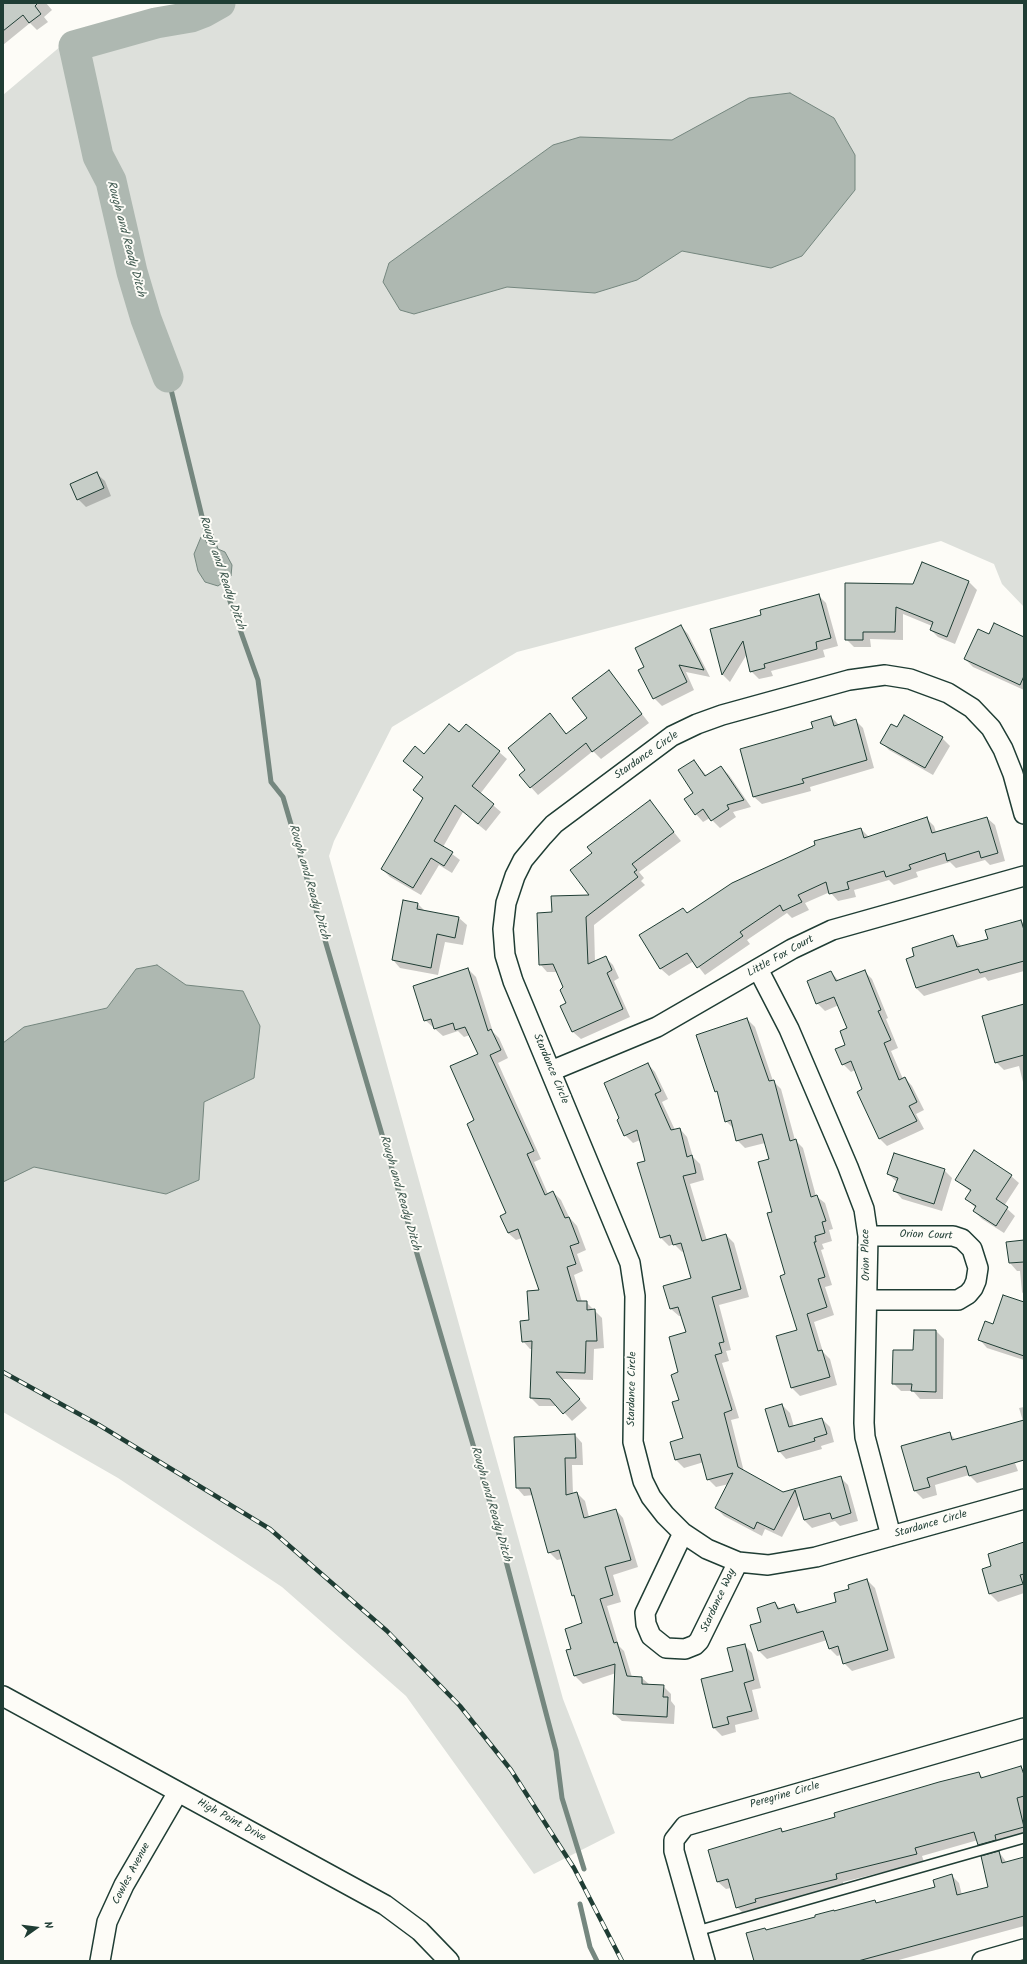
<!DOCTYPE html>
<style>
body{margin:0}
#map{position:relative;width:1027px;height:1964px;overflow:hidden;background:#fdfcf7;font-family:Kalam,sans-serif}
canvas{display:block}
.frame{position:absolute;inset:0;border:4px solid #1f3d34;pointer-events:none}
.north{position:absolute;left:16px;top:1908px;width:40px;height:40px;-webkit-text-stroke:3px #fdfcf7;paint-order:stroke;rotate:76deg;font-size:11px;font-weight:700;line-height:16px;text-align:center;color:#1f3d34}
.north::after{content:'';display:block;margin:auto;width:14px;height:18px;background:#1f3d34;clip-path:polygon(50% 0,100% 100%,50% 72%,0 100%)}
</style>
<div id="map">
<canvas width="1027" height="1964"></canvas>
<div class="frame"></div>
<div class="north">N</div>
</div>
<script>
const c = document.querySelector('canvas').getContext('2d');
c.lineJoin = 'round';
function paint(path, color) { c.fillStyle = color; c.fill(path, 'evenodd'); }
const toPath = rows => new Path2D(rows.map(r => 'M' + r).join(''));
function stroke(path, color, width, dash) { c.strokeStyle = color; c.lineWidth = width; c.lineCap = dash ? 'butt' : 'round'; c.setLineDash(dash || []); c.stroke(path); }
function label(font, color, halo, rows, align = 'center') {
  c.font = font + ' Kalam,sans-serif'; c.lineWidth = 4; c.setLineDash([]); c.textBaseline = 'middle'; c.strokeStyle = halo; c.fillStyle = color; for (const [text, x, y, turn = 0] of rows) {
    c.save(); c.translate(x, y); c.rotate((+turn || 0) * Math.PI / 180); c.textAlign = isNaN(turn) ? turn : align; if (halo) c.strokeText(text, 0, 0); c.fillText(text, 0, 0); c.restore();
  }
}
paint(toPath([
 [190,3,1024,3,1024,607,1002,584,994,564,941,541,517,652,392,727,334,841,329,856,563,1699,615,1833,534,1874,406,1696,282,1587,118,1478,3,1412,3,95,68,40,149,17]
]), '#dde0db');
const water = toPath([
 [790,93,834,118,855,155,855,190,802,256,771,268,682,251,637,280,595,293,507,287,414,314,400,310,383,282,389,263,553,145,580,137,672,140,749,98,790,93],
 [213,534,218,549,225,552,232,565,231,576,218,586,205,582,198,571,194,554,201,537,213,534],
 [157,965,186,985,243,991,260,1026,254,1078,204,1102,199,1180,166,1194,34,1167,3,1182,3,1043,24,1027,107,1008,136,969,157,965]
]);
paint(water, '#aeb8b1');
stroke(water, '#75877f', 1);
paint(toPath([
 [3,3,46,3,52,10,44,17,48,22,37,30,30,23,3,45],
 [97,474,105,481,111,496,86,507,78,499],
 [923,563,969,582,977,590,955,644,938,637,931,630,932,626,903,614,903,640,870,639,871,647,854,647,846,639,914,585],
 [818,595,826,603,838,646,823,650,825,657,771,671,773,676,759,679,751,671,747,654,730,682,723,675,711,630,762,616],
 [681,626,688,634,710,677,686,672,694,690,662,706,654,698,646,667],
 [989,636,1024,638,1024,690,973,667,965,659],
 [608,671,649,723,601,759,593,751,538,795,520,775,526,770,550,715,567,734,589,718],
 [831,717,839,725,855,720,863,728,874,768,810,787,811,791,762,804,754,797,814,729],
 [897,729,942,738,950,746,933,775,889,750,881,742],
 [459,734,499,752,507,759,480,794,501,812,486,831,463,812,443,847,460,860,452,873,439,865,421,895,390,877,382,869,423,799,414,790,424,778,405,761,425,756],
 [694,761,707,776,721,767,729,775,751,807,733,812,736,817,720,828,710,818,703,822,696,814],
 [649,801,681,841,639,872,644,878,641,881,645,885,594,925,595,962,605,957,613,965,619,978,614,981,630,1017,581,1039,573,1032,562,1007,567,1004,564,987,557,972,547,972,540,964,553,913,591,896,593,853],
 [926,818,934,826,936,832,987,818,995,825,1005,861,990,865,985,860,956,868,950,862,916,872,918,877,894,885,889,880,854,890,856,897,838,901,830,892,805,903,809,910,792,918,787,913,747,940,750,944,705,975,694,961,669,976,661,969,641,935,861,829,869,837],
 [418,904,425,911,459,918,467,925,463,945,445,942,438,975,400,968,393,960],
 [1021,921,1024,924,1024,971,988,981,985,977,924,996,916,988,953,936,962,947,989,939],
 [468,969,476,977,493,1032,499,1038,508,1058,498,1063,541,1159,534,1162,548,1194,553,1192,561,1200,569,1217,577,1226,586,1250,577,1254,583,1271,574,1275,582,1302,586,1302,602,1318,604,1348,594,1349,593,1380,562,1379,587,1408,572,1421,558,1406,539,1406,531,1398,533,1349,530,1349,523,1341,541,1291,522,1238,516,1240,508,1233,508,1214,476,1121,479,1054,470,1035,464,1037,458,1031,443,1036,425,1020],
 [864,971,872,979,888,1018,886,1019,898,1048,891,1051,903,1079,905,1078,912,1086,924,1110,916,1114,924,1129,887,1146,879,1138,855,1070,851,1072,843,1064,848,1029,839,1005,825,1011,817,1003,831,972,839,981],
 [1024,1005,1024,1086,1019,1066,1004,1070,996,1062],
 [747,1019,755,1027,773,1081,781,1089,795,1140,803,1148,816,1196,825,1203,833,1229,829,1230,832,1241,822,1244,824,1249,821,1250,832,1285,825,1287,834,1315,814,1322,823,1352,830,1359,837,1385,800,1396,792,1388,777,1337,798,1331,773,1212,770,1160,765,1143,745,1148,737,1140,734,1129,726,1121,719,1094,716,1091,697,1036],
 [648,1064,655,1072,668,1099,662,1102,675,1130,680,1129,687,1137,693,1157,700,1164,704,1180,690,1184,707,1241,726,1235,734,1243,749,1297,719,1305,731,1350,726,1351,729,1361,722,1363,739,1418,731,1420,744,1472,783,1493,840,1477,848,1485,858,1521,840,1526,835,1521,812,1528,804,1520,800,1503,782,1537,765,1529,762,1536,724,1516,716,1508,729,1484,716,1487,708,1479,704,1462,684,1468,676,1460,684,1439,680,1401,680,1373,687,1333,682,1316,679,1316,671,1309,692,1278,684,1251,682,1252,674,1244,669,1246,661,1238,647,1189,646,1162,640,1140,633,1143,625,1135,618,1120],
 [944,1170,952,1178,942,1211,902,1199,895,1191,897,1182,888,1174],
 [1011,1176,1019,1183,1004,1206,1015,1216,1004,1233,982,1219,974,1211,976,1208,966,1199,971,1192,956,1180],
 [1024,1241,1024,1295,1022,1292,1020,1271,1017,1271,1010,1263,1007,1243],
 [1024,1303,1024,1360,987,1348,980,1340,994,1325],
 [914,1331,936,1331,944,1339,943,1399,920,1399,913,1391,901,1391,893,1383,914,1351],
 [782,1405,790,1413,794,1427,822,1419,830,1427,834,1442,821,1446,822,1449,786,1459,779,1451],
 [1024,1407,1024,1460,1015,1463,1018,1471,977,1483,969,1475,935,1485,937,1495,923,1499,915,1491,902,1447,949,1433,956,1440,1023,1421,1019,1408],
 [575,1435,582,1443,583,1465,572,1465,573,1494,577,1493,585,1501,589,1517,616,1510,623,1518,638,1567,613,1575,621,1602,607,1606,619,1646,624,1651,632,1677,642,1678,650,1685,663,1686,671,1694,671,1701,675,1706,674,1724,622,1721,614,1714,616,1673,583,1684,575,1676,567,1651,572,1650,584,1624,576,1599,572,1595,562,1559,557,1560,549,1552,533,1495,524,1496,517,1488],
 [1024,1543,1024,1593,998,1602,990,1594,983,1570,993,1567],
 [867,1580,875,1588,895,1658,852,1671,844,1663,841,1655,837,1656,829,1648,827,1640,767,1659,759,1651,751,1626,762,1622,775,1603,781,1609,794,1605,802,1613,838,1603,850,1589],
 [744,1645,752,1653,761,1688,752,1690,759,1719,735,1725,736,1732,722,1736,714,1728,702,1680,734,1671],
 [1021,1767,1024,1770,1024,1836,986,1852,979,1844,978,1840,922,1856,924,1862,843,1882,844,1887,762,1907,763,1910,745,1915,737,1907,731,1888,726,1889,718,1882,781,1829,784,1832,837,1818,979,1774,984,1778],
 [999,1852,1007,1863,1024,1858,1024,1926,895,1961,755,1961,765,1929,767,1931,875,1901,878,1904,936,1888,951,1875,959,1883,962,1895,990,1887]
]), '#0003');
stroke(toPath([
 [168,377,208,541],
 [221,576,258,680,271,782,283,797,496,1523,556,1751,562,1798,584,1869],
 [580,1904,590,1947,597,1961]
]), '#75877f', 5);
stroke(toPath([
 [168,377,146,319,132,272,111,181,98,156,74,46,156,23,191,17,204,12,220,3]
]), '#aeb8b1', 31);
const building = toPath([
 [3,3,38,3,35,6,41,14,29,23,23,15,3,31,3,3],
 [97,472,104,488,77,500,70,484,97,472],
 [922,562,969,581,947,637,930,630,933,622,896,607,895,632,863,632,863,640,845,640,845,583,913,584,922,562],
 [819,594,831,638,816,642,817,649,764,664,765,668,750,672,743,641,722,675,710,629,761,615,760,610,819,594],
 [994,623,1024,637,1024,676,1020,685,964,659,978,629,989,634,994,623],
 [681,625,704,670,679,665,687,682,653,699,638,670,644,667,635,648,681,625],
 [609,670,642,714,592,752,586,743,530,788,519,775,525,770,508,748,550,713,566,734,587,718,572,698,609,670],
 [904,715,943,737,925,768,880,743,891,724,897,727,904,715],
 [831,716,834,726,856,719,867,760,802,779,804,783,753,797,740,749,813,728,811,722,831,716],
 [449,724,459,732,466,724,500,751,472,786,494,804,478,824,455,805,434,841,453,852,444,866,431,858,413,888,381,869,423,798,413,790,423,777,403,761,415,746,424,754,449,724],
 [694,760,705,776,721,766,744,800,727,805,729,809,711,821,703,809,695,815,684,799,693,793,678,770,694,760],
 [650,800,674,832,632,864,637,870,634,872,638,877,586,917,588,964,606,956,612,970,607,973,623,1009,572,1032,560,1006,566,1003,560,990,563,987,553,964,539,965,537,913,552,912,551,896,589,895,570,870,592,853,587,847,650,800],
 [927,817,932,833,987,817,998,853,981,858,979,851,947,861,945,853,909,865,911,869,886,877,884,871,847,882,849,889,829,894,826,882,798,895,802,902,783,911,780,905,740,932,743,936,697,968,687,953,660,969,639,935,683,908,687,913,732,883,815,845,814,841,861,828,864,838,927,817],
 [403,900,418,903,417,909,459,917,455,938,437,934,431,968,392,960,403,900],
 [1021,920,1024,930,1024,961,980,973,978,969,916,988,906,959,914,956,912,948,953,935,957,947,988,939,985,930,1021,920],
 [468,968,488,1031,491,1029,501,1050,490,1055,534,1151,527,1154,545,1195,553,1191,565,1218,569,1217,579,1243,570,1246,576,1264,567,1267,577,1301,587,1301,587,1310,595,1309,597,1341,586,1341,585,1373,556,1372,580,1399,563,1414,550,1399,530,1398,532,1341,522,1342,520,1321,529,1320,527,1291,539,1290,518,1229,508,1233,500,1216,506,1213,467,1124,474,1120,450,1066,478,1054,465,1027,455,1030,453,1023,434,1029,431,1019,424,1021,413,986,468,968],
 [865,970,881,1010,878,1011,891,1040,884,1043,899,1080,905,1077,917,1102,909,1106,917,1121,879,1139,857,1092,862,1089,851,1061,842,1065,835,1049,845,1045,840,1031,847,1028,834,997,816,1004,807,981,831,971,836,981,865,970],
 [1024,1004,1024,1055,995,1063,982,1016,1024,1004],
 [747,1018,769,1081,774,1080,790,1141,796,1139,811,1197,817,1195,826,1221,822,1222,825,1233,815,1236,816,1242,814,1242,825,1277,818,1279,827,1307,807,1314,818,1351,822,1350,830,1377,791,1388,776,1336,797,1330,780,1276,785,1274,767,1213,772,1212,758,1162,769,1159,762,1134,736,1141,731,1120,725,1122,717,1091,715,1092,696,1035,747,1018],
 [648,1063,661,1091,655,1094,671,1130,680,1128,687,1157,692,1155,696,1173,683,1176,702,1241,726,1234,741,1289,712,1297,724,1342,719,1343,722,1353,715,1355,732,1410,724,1413,738,1467,783,1492,841,1476,851,1513,832,1519,830,1513,804,1520,795,1490,774,1530,757,1522,754,1529,715,1508,733,1473,707,1480,700,1454,675,1460,670,1442,683,1438,672,1402,679,1400,671,1375,678,1372,669,1337,686,1332,678,1307,670,1309,663,1286,691,1278,681,1243,673,1245,670,1235,660,1238,637,1163,645,1161,637,1130,624,1136,617,1120,619,1118,604,1083,648,1063],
 [974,1150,1012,1175,996,1199,1008,1207,996,1226,973,1211,976,1206,965,1199,971,1190,955,1180,974,1150],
 [894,1153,945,1169,934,1204,893,1191,898,1178,887,1174,894,1153],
 [1024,1240,1024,1262,1009,1263,1006,1242,1024,1240],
 [1003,1295,1024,1302,1024,1356,978,1340,985,1321,993,1324,1003,1295],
 [914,1330,936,1330,936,1392,911,1391,912,1384,892,1384,893,1350,913,1350,914,1330],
 [782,1404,789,1427,822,1418,827,1434,814,1438,815,1441,778,1452,765,1409,782,1404],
 [1024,1420,1024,1460,969,1476,966,1466,927,1478,930,1487,914,1491,901,1446,950,1432,952,1440,1024,1420],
 [575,1434,576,1458,565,1458,566,1495,577,1492,584,1518,616,1509,631,1560,605,1567,613,1595,600,1599,614,1643,617,1642,627,1676,642,1677,642,1684,664,1685,663,1697,668,1697,667,1717,613,1714,615,1664,574,1676,566,1650,571,1649,565,1629,582,1623,574,1595,572,1596,559,1550,548,1553,530,1488,516,1488,514,1437,575,1434],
 [1024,1542,1024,1574,1020,1575,1023,1584,989,1594,982,1569,991,1566,988,1554,1024,1542],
 [867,1579,888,1650,843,1664,838,1646,829,1649,823,1631,758,1651,750,1625,761,1622,757,1608,775,1602,778,1609,794,1604,797,1613,836,1602,834,1593,849,1589,848,1585,867,1579],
 [745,1644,754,1680,744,1683,752,1711,727,1717,729,1724,713,1728,701,1679,733,1671,727,1648,745,1644],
 [1021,1766,1024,1775,1024,1796,1017,1798,1024,1827,995,1835,996,1840,978,1845,974,1832,915,1848,917,1854,836,1874,837,1879,755,1899,756,1902,736,1908,728,1879,717,1882,708,1850,781,1828,782,1832,835,1817,834,1813,939,1782,979,1772,981,1778,1021,1766],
 [999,1851,1002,1863,1024,1857,1024,1916,858,1961,754,1961,746,1933,765,1928,766,1930,815,1917,815,1915,834,1910,834,1911,875,1900,876,1903,935,1887,933,1880,952,1874,957,1895,988,1887,981,1856,999,1851]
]);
paint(building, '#c6cdc7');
stroke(building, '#1f3d34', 1);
const service = toPath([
 [697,1931,1024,1838]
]);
const minor = toPath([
 [1024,814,1013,774,1003,749,991,728,972,708,948,693,910,679,885,675,849,680,722,715,697,724,672,736,554,824,543,836,523,860,515,876,506,903,503,929,505,955,513,981,630,1263,635,1296,633,1442,643,1481,651,1497,665,1515,683,1533,707,1549,738,1562,768,1565,816,1557,1024,1499],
 [758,969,789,1029,848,1167,864,1209,868,1236,864,1423,865,1437,891,1536],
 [551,1071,657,1027,792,949,832,930,1024,876],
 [867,1300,958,1300,968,1294,973,1288,976,1281,978,1268,972,1249,962,1239,953,1236,868,1236],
 [683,1533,645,1613,646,1624,651,1636,666,1648,685,1649,695,1645,699,1641,738,1562],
 [3,1696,385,1905,420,1931,449,1961],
 [100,1961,107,1922,124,1885,178,1792],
 [705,1961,674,1851,674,1840,685,1826,1024,1728],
 [982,1961,1024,1949]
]);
stroke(service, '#1f3d34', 12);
stroke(minor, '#1f3d34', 22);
stroke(service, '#fdfcf7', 9);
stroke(minor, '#fdfcf7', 19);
const rail = toPath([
 [3,1372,99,1425,270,1529,387,1631,460,1706,511,1770,574,1868,622,1961]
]);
stroke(rail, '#1f3d34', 4.5);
stroke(rail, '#fdfcf7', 3, [9]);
label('11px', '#1f3d34', '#fdfcf7', [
 ["Stardance Circle",647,756,-35],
 ["Little Fox Court",781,957,-29],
 ["Stardance Circle",550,1069,67],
 ["Orion Court",926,1236,2],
 ["Orion Place",867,1255,-91],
 ["Stardance Circle",633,1389,-89],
 ["Stardance Circle",931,1525,-16],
 ["Stardance Way",719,1601,-65],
 ["Peregrine Circle",785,1796,-16],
 ["High Point Drive",231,1821,29],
 ["Cowles Avenue",132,1874,-62]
]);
label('italic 12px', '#435c53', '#fdfcf7', [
 ["Rough and Ready Ditch",125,239,75],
 ["Rough and Ready Ditch",221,573,71],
 ["Rough and Ready Ditch",308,882,74],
 ["Rough and Ready Ditch",399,1193,74],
 ["Rough and Ready Ditch",490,1504,74]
]);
</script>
